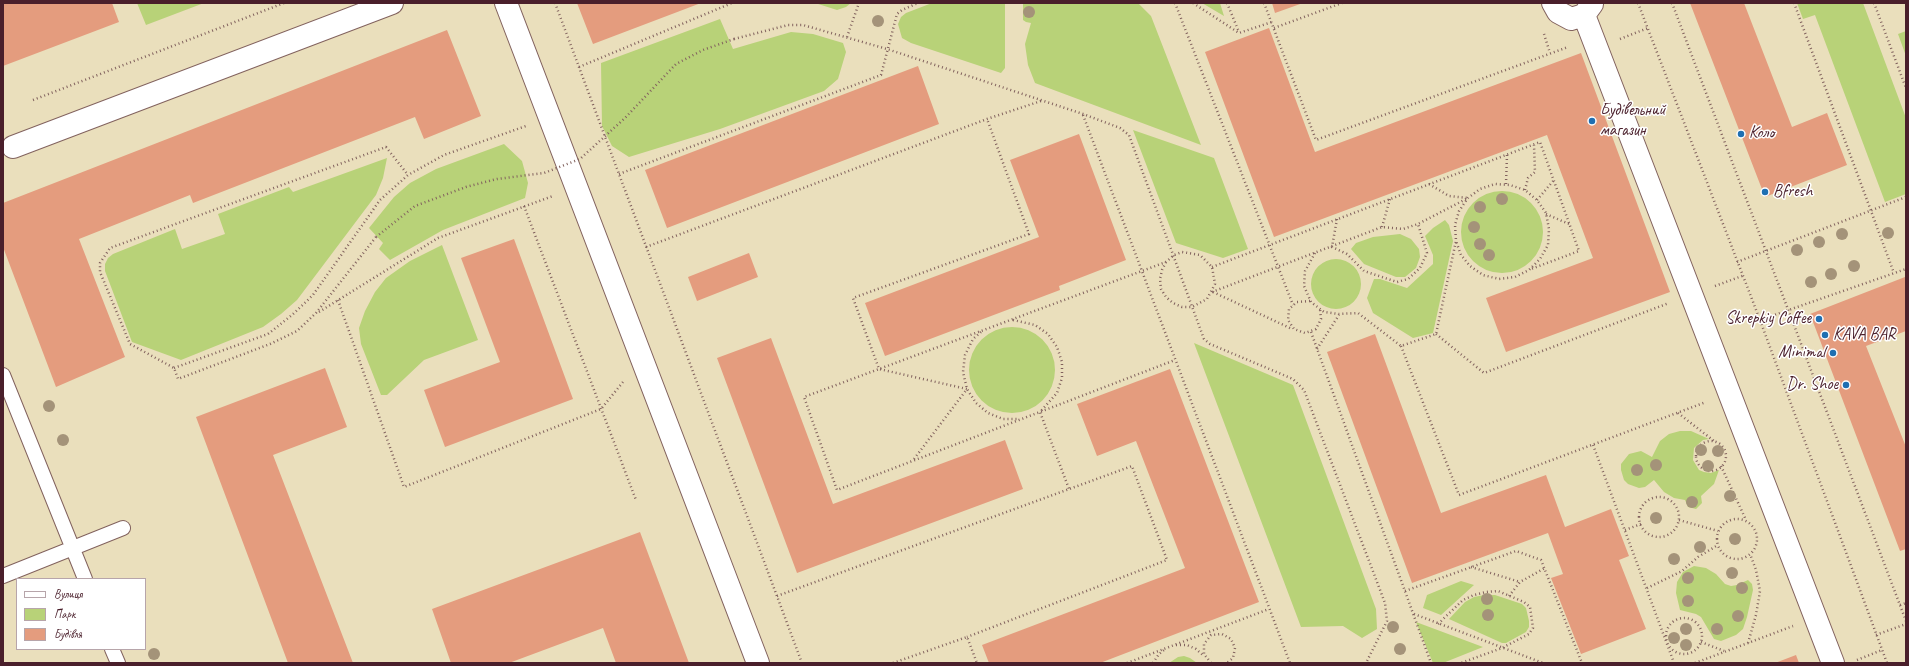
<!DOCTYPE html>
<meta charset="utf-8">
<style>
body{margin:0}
#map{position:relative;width:1909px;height:666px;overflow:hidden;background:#eadfbc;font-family:Caveat,sans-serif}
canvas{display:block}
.frame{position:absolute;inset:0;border:4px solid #4a1f2b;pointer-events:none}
.legend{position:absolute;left:16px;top:578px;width:130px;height:72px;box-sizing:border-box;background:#fff;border:1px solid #b7a5aa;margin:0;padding:5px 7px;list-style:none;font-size:12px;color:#4a1f2b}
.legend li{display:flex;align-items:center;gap:8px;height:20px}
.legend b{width:20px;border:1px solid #b7a5aa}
</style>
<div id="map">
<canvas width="1909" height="666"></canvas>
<div class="frame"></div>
<ul class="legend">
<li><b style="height:5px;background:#fff"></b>Вулиця</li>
<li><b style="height:11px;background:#b8d278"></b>Парк</li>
<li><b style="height:11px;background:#e49c7e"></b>Будівля</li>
</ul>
</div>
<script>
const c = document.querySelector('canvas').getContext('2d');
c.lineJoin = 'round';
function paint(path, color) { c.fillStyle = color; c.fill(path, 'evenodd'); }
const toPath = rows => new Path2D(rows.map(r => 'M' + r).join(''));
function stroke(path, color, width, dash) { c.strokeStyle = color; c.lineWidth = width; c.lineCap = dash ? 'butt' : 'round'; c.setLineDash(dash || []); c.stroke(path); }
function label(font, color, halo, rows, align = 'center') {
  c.font = font + ' Caveat,sans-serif'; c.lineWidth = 3; c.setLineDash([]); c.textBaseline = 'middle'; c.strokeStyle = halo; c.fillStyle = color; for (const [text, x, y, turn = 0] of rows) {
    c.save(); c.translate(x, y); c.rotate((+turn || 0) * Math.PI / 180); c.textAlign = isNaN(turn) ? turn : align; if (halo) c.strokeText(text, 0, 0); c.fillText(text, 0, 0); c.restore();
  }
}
paint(toPath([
 [137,3,204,3,146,25],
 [815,3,851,3,846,7,837,10],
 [932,3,1005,3,1005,68,1001,73,911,43,902,38,898,24,901,17,906,13],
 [1023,3,1138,3,1151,16,1201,145,1035,83,1028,65,1025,44,1031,23,1026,22,1023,20],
 [1202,3,1220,3,1224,16],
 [1797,3,1863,3,1906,118,1906,194,1885,202,1815,15,1803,19],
 [720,19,733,49,791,32,813,34,843,43,846,52,838,79,824,91,720,129,629,157,612,146,602,126,601,63],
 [1906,31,1906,56,1898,34],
 [1133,130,1214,158,1248,249,1223,258,1176,243],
 [504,144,522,161,528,183,525,198,443,230,390,260,379,249,383,243,369,228,394,197,410,183,436,169],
 [387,158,383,178,376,195,297,300,281,314,263,327,181,360,132,342,105,271,105,264,108,258,113,254,175,229,182,249,225,234,218,214,289,187,293,192],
 '1461 232a41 41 0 1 1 82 0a41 41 0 1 1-82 0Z',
 [1445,220,1449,225,1453,241,1433,333,1413,338,1373,313,1367,298,1374,279,1380,279,1407,288,1433,264,1433,255,1425,236,1433,228],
 [1400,234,1411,239,1419,249,1420,257,1416,268,1405,277,1396,277,1364,264,1351,249,1356,243,1373,237],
 [442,245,478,340,424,360,387,395,381,395,361,344,359,328,365,311,375,292,386,278,410,261],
 '1311 284a25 25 0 1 1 50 0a25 25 0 1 1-50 0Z',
 '969 370a43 43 0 1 1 86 0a43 43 0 1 1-86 0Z',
 [1194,343,1293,385,1376,609,1377,629,1362,638,1343,626,1301,627],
 [1680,431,1691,431,1709,439,1703,440,1694,448,1693,460,1699,470,1704,472,1711,473,1719,470,1714,484,1701,496,1702,503,1696,509,1688,507,1685,500,1674,498,1664,492,1654,480,1645,487,1639,488,1628,484,1624,480,1621,470,1621,464,1629,454,1641,451,1652,457,1660,441,1669,434],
 [1694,566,1706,568,1716,574,1725,584,1731,586,1737,585,1748,580,1752,584,1753,590,1747,617,1743,629,1736,635,1721,641,1714,639,1701,617,1696,614,1680,610,1676,593,1677,582,1683,572],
 [1461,581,1474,585,1441,615,1423,608,1427,595],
 [1484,595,1495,595,1522,604,1526,608,1529,621,1529,627,1526,632,1506,643,1502,643,1449,619,1465,602,1474,597],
 [1416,622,1483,647,1443,663,1433,663],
 [1184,656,1190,658,1197,663,1169,663,1178,657]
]), '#b8d278');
paint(toPath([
 [3,3,112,3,119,22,3,66],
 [577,3,701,3,593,44],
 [1272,3,1303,3,1275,13],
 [1690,3,1744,3,1792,127,1827,113,1847,165,1765,197],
 [1269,28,1315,152,1581,53,1670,292,1506,352,1486,298,1593,258,1547,135,1274,237,1205,52],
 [447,30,481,116,424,139,415,117,193,203,190,195,79,239,125,357,56,387,3,247,3,203],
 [918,66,939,124,667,228,645,170],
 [1079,134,1126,260,1059,286,1060,290,885,356,865,303,1039,237,1010,160],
 [514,239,573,399,445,447,424,390,500,362,461,258],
 [749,253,758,277,697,301,688,277],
 [1905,277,1906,331,1866,346,1906,447,1906,549,1900,551,1810,314],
 [1375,334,1441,513,1546,475,1565,527,1611,509,1629,556,1619,560,1646,629,1581,654,1551,578,1563,574,1548,533,1412,583,1327,352],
 [771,338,833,504,1005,440,1023,489,797,573,717,358],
 [325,368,347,427,273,455,353,663,288,663,196,417],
 [1170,369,1259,602,1100,663,989,663,982,645,1185,568,1136,441,1097,456,1077,404],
 [640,532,689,663,616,663,603,628,509,663,451,663,432,609],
 [1796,655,1799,663,1775,663]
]), '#e49c7e');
const service = toPath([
 [3,375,85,579],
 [3,576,123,528],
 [112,649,118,663]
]);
const minor = toPath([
 [506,3,758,663],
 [1553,3,1558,12,1571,19,1584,15,1592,4],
 [1584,15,1833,663],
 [13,147,392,3]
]);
stroke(service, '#82625e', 16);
stroke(minor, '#82625e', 24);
stroke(toPath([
 [555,3,802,663],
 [1175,3,1293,305],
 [1193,3,1239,33,1272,22],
 [1227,3,1239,32],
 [1264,3,1316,140,1568,47],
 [1638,3,1760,320,1887,663],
 [1672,3,1906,621],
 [1794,3,1894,273],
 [1874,3,1906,88],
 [1274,28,1342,3],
 [1544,34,1550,53],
 [847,37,859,3],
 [734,39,788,25,803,25,887,49,1083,114,1120,128,1129,135,1204,339,1210,344,1293,379,1304,390,1385,603,1387,621,1366,663],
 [1620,39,1648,28],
 [579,67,732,3],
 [33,100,284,3],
 [1083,115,1290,663],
 [619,174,881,75,897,14,902,10,918,3],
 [1429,184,1449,196,1468,198],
 [1506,184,1507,155],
 [1525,190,1528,178,1535,172,1534,145],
 [1537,200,1554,180],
 [524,206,636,500],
 [1546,214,1569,224],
 [1337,219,1332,247,1347,254,1364,271,1397,282,1408,279,1420,268,1427,253,1418,224],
 [1382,227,1390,199],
 [376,237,316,313,297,331,270,344,178,379,174,368,130,344,100,272,100,263,110,248,386,147,408,175],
 [646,247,987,119,1041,101],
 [1315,253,1305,271,1304,286,1311,302,1324,312,1339,314,1358,313,1401,346,1436,334,1456,241,1455,225,1459,211,1468,198,1480,189,1495,184,1510,185,1525,190,1537,200,1546,213,1549,229,1548,245,1540,259,1529,270,1515,277,1499,279,1483,275,1470,266,1461,255,1456,241],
 [1166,262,1162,270,1160,279,1161,289,1166,297,1173,303,1182,307,1192,307,1207,299,1215,284,1212,267,1200,255,1182,252,1174,255,1166,262,804,397,837,490,1175,360],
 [1737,262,1906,197],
 [1212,267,1540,142,1579,251,1531,269],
 [1715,286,1742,276],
 [1212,292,1382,227,1403,229,1418,224,1468,198],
 [1213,292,1292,329],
 [338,300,404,487,601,409,623,382],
 [1310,301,1297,302,1289,309,1288,320,1294,329,1305,333,1316,329,1321,319,1320,309],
 [319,312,438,238,553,196],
 [1013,320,1035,325,1048,334,1057,347,1062,362,1062,378,1057,393,1040,412,1069,489],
 [1760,320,1906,269],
 [981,332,973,339,965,355,963,372,967,389,976,403,988,413,1003,419,1018,419],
 [1311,332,1431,663],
 [1436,334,1484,373,1669,303],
 [1401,346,1459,495,1706,402],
 [1317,349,1339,315],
 [174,368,268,334,292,315,313,295,380,200,408,175,444,155,526,126],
 [1678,413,1714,441],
 '1696 456a15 15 0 1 1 30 0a15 15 0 1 1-30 0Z',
 [1593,445,1674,663],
 [914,459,967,389,879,369,853,298,1029,234,987,119],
 [1721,466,1746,520],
 '1639 517a20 20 0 1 1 40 0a20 20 0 1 1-40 0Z',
 '1717 539a20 20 0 1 1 40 0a20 20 0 1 1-40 0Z',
 [1679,520,1718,531],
 [1625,530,1641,524],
 [1471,567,1520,582],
 [1647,588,1682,571,1698,557,1718,545],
 [1405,591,1516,551,1541,560,1582,663],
 [777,596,1132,466,1167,560,967,637],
 [1509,596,1520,582,1545,568],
 [1900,605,1906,603],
 [1414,614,1543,663],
 '1666 636a18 18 0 1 1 36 0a18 18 0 1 1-36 0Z',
 [1438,624,1463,600,1474,595,1486,592,1498,591,1524,602,1530,607,1533,628,1529,634,1502,648,1461,663],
 [1876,635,1906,624],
 [1701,642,1724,651],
 [1748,643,1756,615,1760,591,1756,570,1750,554],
 [1176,645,1187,645,1196,649,1204,656],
 [1857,660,1882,650],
 [893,663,967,637,977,663],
 [1127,663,1269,609],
 [1153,663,1159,654,1164,650],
 [1211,663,1204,654,1204,644,1211,635,1222,634,1231,639,1235,648,1233,658,1227,663],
 [1695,663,1793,626]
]), '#82625e', 2.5, [1, 3]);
stroke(service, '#fff', 14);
stroke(minor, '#fff', 22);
stroke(toPath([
 [376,237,415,206,466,187,497,179,544,173,580,159,625,118,676,64,703,50,734,39]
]), '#82625e', 2.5, [1, 3]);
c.fillStyle = '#a49379';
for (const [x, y] of [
 [1029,12],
 [878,21],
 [1502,199],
 [1480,207],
 [1474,227],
 [1888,233],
 [1842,234],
 [1819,242],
 [1480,244],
 [1797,250],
 [1489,255],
 [1854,266],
 [1831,274],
 [1811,282],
 [49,406],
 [63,440],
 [1701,450],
 [1718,451],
 [1656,465],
 [1708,466],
 [1637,470],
 [1730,496],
 [1692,502],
 [1656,518],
 [1735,539],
 [1700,547],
 [1674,559],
 [1732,573],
 [1688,578],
 [1742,588],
 [1487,599],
 [1688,601],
 [1488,615],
 [1738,616],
 [1393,627],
 [1686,629],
 [1717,629],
 [1674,638],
 [1686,645],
 [1400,649],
 [154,654]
]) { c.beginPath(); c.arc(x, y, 6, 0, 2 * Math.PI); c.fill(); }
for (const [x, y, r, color] of [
 [1592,121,4,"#1f6fb2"],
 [1741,134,4,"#1f6fb2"],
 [1765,192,4,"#1f6fb2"],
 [1819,319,4,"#1f6fb2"],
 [1825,335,4,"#1f6fb2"],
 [1833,353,4,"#1f6fb2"],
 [1846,385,4,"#1f6fb2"]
]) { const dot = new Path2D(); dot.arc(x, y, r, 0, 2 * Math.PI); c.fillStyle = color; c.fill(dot); stroke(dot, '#fff', 1.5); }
label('17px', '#4a1f2b', '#fff', [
 ["Будівельний",1600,111],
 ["магазин",1600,131],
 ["Коло",1749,134],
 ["Bfresh",1773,192],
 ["Skrepkiy Coffee",1811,319,"right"],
 ["KAVA BAR",1833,335],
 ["Minimal",1825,353,"right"],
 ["Dr. Shoe",1838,385,"right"]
], 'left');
</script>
